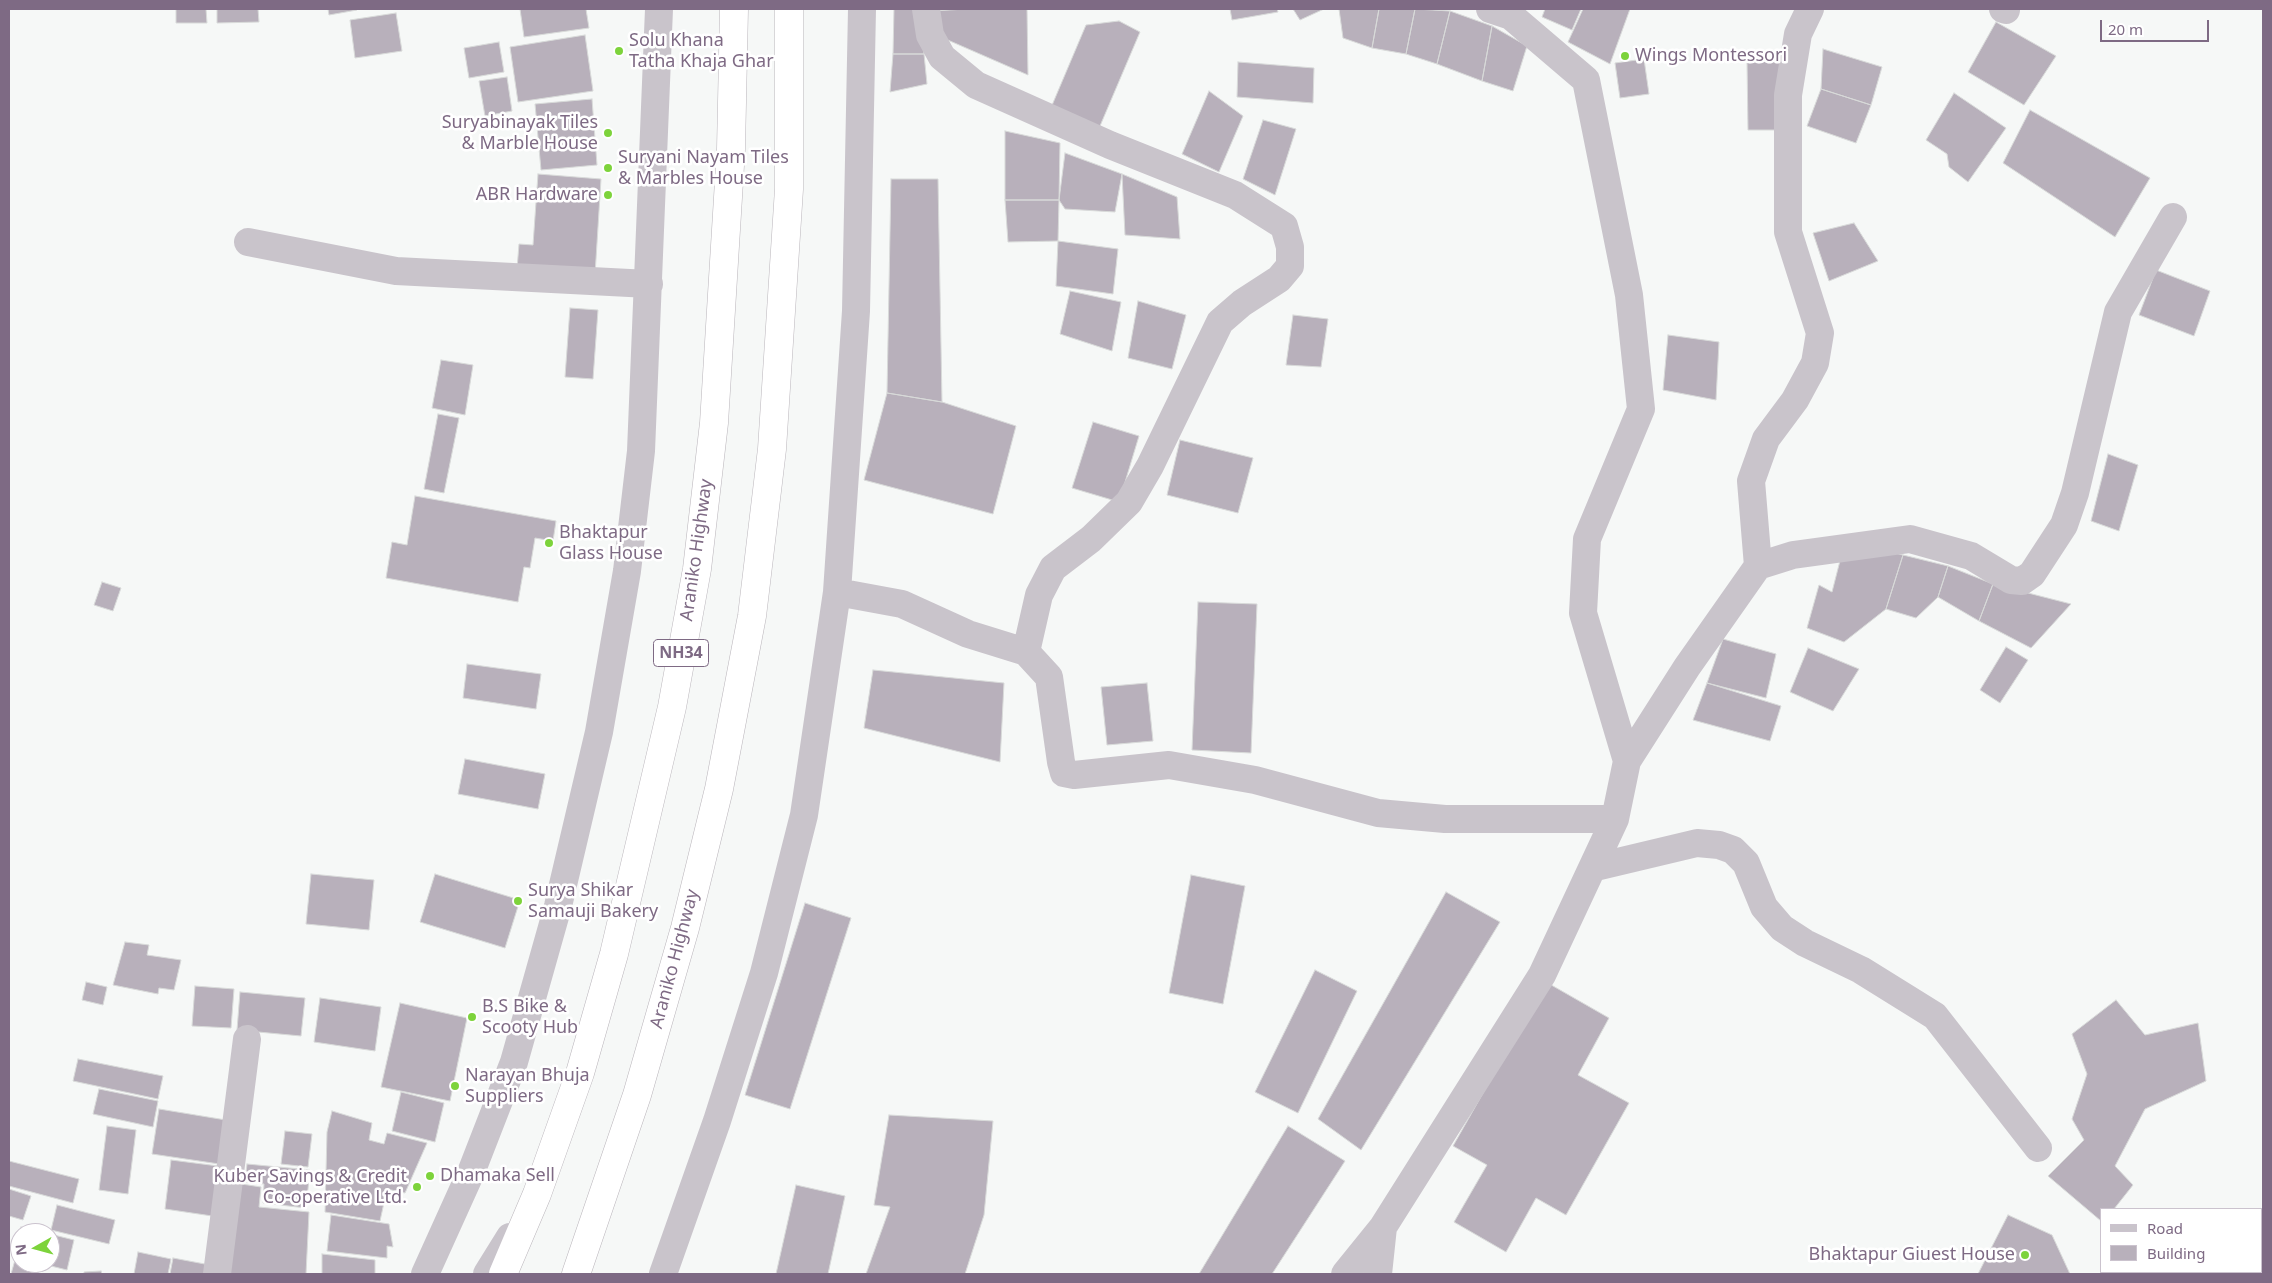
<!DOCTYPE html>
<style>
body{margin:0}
#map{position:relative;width:2272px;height:1283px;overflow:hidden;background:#f6f8f7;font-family:"Noto Sans",sans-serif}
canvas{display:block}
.frame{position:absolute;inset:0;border:10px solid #7e6a84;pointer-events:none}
.legend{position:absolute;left:2100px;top:1208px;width:162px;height:65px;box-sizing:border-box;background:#fff;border:1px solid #cbc3ce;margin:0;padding:6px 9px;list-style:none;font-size:15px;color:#7e6a84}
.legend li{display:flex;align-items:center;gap:10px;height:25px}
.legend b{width:25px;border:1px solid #cbc3ce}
.north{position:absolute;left:10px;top:1223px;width:50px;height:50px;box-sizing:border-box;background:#fff;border:1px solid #cbc3ce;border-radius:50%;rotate:263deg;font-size:14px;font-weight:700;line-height:20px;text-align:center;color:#7e6a84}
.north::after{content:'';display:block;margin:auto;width:18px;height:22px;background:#7dd33b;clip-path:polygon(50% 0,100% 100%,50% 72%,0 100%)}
.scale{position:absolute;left:2100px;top:20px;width:109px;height:22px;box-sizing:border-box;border:2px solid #7e6a84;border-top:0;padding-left:6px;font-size:15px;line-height:18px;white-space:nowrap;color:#7e6a84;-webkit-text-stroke:4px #fff;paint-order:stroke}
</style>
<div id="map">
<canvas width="2272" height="1283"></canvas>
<div class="frame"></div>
<ul class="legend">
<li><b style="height:6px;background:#c9c4cb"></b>Road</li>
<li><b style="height:14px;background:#b8b0bb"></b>Building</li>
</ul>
<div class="north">N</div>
<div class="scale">20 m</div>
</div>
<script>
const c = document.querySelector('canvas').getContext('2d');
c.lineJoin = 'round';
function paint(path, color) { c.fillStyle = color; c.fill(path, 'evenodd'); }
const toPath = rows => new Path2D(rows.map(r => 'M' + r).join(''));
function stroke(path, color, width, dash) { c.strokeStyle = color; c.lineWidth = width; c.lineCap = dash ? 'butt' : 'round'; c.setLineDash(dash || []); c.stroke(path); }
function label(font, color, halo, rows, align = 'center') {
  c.font = font + ' "Noto Sans",sans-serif'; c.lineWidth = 5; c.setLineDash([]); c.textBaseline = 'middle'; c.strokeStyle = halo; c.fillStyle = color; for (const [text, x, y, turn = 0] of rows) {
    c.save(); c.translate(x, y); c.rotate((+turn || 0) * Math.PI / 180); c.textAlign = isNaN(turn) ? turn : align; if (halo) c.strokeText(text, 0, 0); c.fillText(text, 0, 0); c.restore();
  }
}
const building = toPath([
 [176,9,206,9,207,23,176,23,176,9],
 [217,9,258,9,259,22,217,23,217,9],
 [328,9,357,9,357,10,329,15,328,9],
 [520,9,586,9,589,28,524,37,520,9],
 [894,9,919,9,924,54,893,54,894,9],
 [966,9,1027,9,1028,75,934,34,933,11,966,9],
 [1230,9,1277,9,1278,12,1232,20,1230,9],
 [1293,9,1324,9,1300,20,1293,9],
 [1339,9,1379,9,1372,48,1343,38,1339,9],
 [1379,9,1415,9,1406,54,1372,48,1379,9],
 [1415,9,1450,11,1437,64,1406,54,1415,9],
 [1545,9,1581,9,1572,30,1542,17,1545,9],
 [1583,9,1630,9,1610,64,1568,42,1583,9],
 [1450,11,1492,26,1482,81,1437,64,1450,11],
 [396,13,402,51,355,58,350,20,396,13],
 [1119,21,1140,32,1097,133,1050,110,1086,25,1119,21],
 [1996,22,2056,56,2024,105,1968,72,1996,22],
 [1492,26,1527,46,1513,91,1482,81,1492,26],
 [585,35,593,91,518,102,510,47,585,35],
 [499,42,504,72,469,78,464,48,499,42],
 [1823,49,1882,67,1871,105,1821,89,1823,49],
 [893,54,924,54,927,84,890,92,893,54],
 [1644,59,1649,94,1620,98,1615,63,1644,59],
 [1747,61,1791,62,1781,130,1748,130,1747,61],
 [1238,62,1314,68,1313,103,1237,97,1238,62],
 [507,77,512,111,485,116,479,81,507,77],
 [1821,89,1871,105,1856,143,1807,126,1821,89],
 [1209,91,1243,116,1219,172,1182,154,1209,91],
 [1954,93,2006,128,1968,182,1949,167,1947,154,1926,140,1954,93],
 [592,99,597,165,541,170,535,104,592,99],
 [2030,110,2150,178,2115,237,2003,163,2030,110],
 [1263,120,1296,129,1275,195,1243,179,1263,120],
 [1005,131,1060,143,1059,200,1005,200,1005,131],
 [1065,153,1122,174,1115,212,1065,209,1059,200,1065,153],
 [538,174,601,179,595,275,517,269,519,244,533,245,538,174],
 [1122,174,1177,197,1180,239,1125,235,1122,174],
 [891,179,938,179,942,402,887,393,891,179],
 [1005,200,1059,200,1058,241,1008,242,1005,200],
 [1854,223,1878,261,1829,281,1813,233,1854,223],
 [1058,241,1118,249,1113,294,1056,286,1058,241],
 [2156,270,2210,291,2194,336,2139,315,2156,270],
 [1070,291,1121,302,1112,351,1060,334,1070,291],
 [1138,301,1186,315,1172,369,1128,358,1138,301],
 [570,308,598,310,593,379,565,377,570,308],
 [1293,315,1328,319,1321,367,1286,365,1293,315],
 [1668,335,1719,342,1716,400,1663,390,1668,335],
 [441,360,473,365,465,415,432,408,441,360],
 [887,393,942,402,1016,426,993,514,864,480,887,393],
 [438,414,459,418,444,493,424,489,438,414],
 [1093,422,1139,436,1119,502,1072,488,1093,422],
 [1180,440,1253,458,1238,513,1167,495,1180,440],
 [2108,454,2138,465,2119,531,2091,521,2108,454],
 [415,496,556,521,553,541,535,538,530,568,524,567,518,602,386,578,392,542,407,545,415,496],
 [1867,546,1903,555,1886,609,1844,642,1807,628,1819,585,1832,592,1842,553,1867,546],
 [1903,555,1948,566,1938,597,1916,618,1886,609,1903,555],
 [1948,566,1993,584,1979,621,1938,597,1948,566],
 [102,582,121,588,113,611,94,605,102,582],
 [1993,584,2071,604,2031,648,1979,621,1993,584],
 [1198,602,1257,604,1251,753,1192,750,1198,602],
 [1723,639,1776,654,1766,698,1707,683,1723,639],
 [2006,647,2028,660,2000,703,1980,690,2006,647],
 [1808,648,1859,669,1833,711,1790,692,1808,648],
 [467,664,541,674,536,709,463,698,467,664],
 [873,670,1004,683,1000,762,864,728,873,670],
 [1147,683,1153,741,1107,745,1101,687,1147,683],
 [1707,683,1781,706,1770,741,1693,720,1707,683],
 [465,759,545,774,538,809,458,794,465,759],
 [311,874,374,880,369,930,306,924,311,874],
 [435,874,520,900,505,948,420,922,435,874],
 [1191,875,1245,886,1223,1004,1169,993,1191,875],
 [1446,892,1500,922,1361,1150,1318,1119,1446,892],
 [805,903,851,918,790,1109,745,1095,805,903],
 [125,942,149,945,147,955,181,960,174,990,159,988,158,994,113,985,125,942],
 [1315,970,1357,991,1298,1113,1255,1092,1315,970],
 [86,982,107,987,103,1005,82,1000,86,982],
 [1546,982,1609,1018,1578,1075,1629,1103,1566,1215,1536,1198,1506,1252,1454,1222,1487,1165,1453,1146,1546,982],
 [195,986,234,989,231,1028,192,1026,195,986],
 [240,992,305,998,301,1036,237,1030,240,992],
 [320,998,381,1007,375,1051,314,1042,320,998],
 [2116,1000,2145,1035,2198,1023,2206,1081,2145,1109,2115,1166,2133,1185,2114,1209,2101,1209,2101,1221,2048,1176,2084,1140,2072,1119,2087,1074,2072,1034,2116,1000],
 [400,1003,467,1018,450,1101,381,1087,400,1003],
 [78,1059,163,1076,158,1099,73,1081,78,1059],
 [99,1089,158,1101,153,1127,93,1114,99,1089],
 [401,1092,444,1103,435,1142,392,1131,401,1092],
 [159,1109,232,1121,226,1165,152,1154,159,1109],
 [332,1111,372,1123,369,1140,384,1144,387,1133,427,1143,405,1193,387,1189,380,1221,325,1212,327,1132,332,1111],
 [889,1115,993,1121,984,1215,965,1274,866,1274,890,1207,874,1205,889,1115],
 [107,1126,136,1130,128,1194,99,1190,107,1126],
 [1288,1126,1345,1161,1272,1274,1199,1274,1288,1126],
 [285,1131,312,1134,308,1167,281,1164,285,1131],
 [171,1160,226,1167,219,1217,165,1209,171,1160],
 [9,1161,79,1179,73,1203,9,1186,9,1161],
 [247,1164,310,1170,306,1208,263,1203,264,1184,245,1182,247,1164],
 [235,1183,261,1187,259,1207,309,1212,306,1274,224,1274,235,1183],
 [796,1185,845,1196,828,1274,776,1274,796,1185],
 [9,1189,31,1196,23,1220,9,1216,9,1189],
 [57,1205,115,1220,109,1244,51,1230,57,1205],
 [331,1215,389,1224,393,1247,387,1246,387,1258,327,1251,331,1215],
 [2008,1215,2052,1235,2070,1274,1978,1274,2008,1215],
 [21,1227,46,1233,20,1233,20,1258,14,1257,21,1227],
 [50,1234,74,1240,67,1270,39,1263,50,1263,50,1234],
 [138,1252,171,1259,168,1274,134,1274,138,1252],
 [322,1254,375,1260,375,1274,322,1274,322,1254],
 [173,1258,210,1265,209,1274,170,1274,173,1258],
 [15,1260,20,1263,40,1267,38,1274,11,1274,15,1260],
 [2261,1264,2263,1266,2263,1274,2227,1274,2228,1272,2261,1272,2261,1264],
 [101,1271,102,1274,84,1274,84,1272,101,1271]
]);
paint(building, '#b8b0bb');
stroke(building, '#d8dad9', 1);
const highway = toPath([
 [503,1274,537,1194,580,1073,614,954,672,707,697,569,714,423,731,149,734,9],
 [576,1274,637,1095,685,928,719,789,752,616,772,449,789,189,789,9]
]);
stroke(highway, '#bab5bb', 29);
stroke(toPath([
 [926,9,930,35,942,57,976,85,1110,145,1235,195,1284,226,1290,247,1290,266,1279,279,1242,303,1220,322,1150,466,1129,502,1091,539,1053,568,1039,595,1026,652],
 [1490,9,1511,16,1586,80,1629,295,1641,409,1587,539,1583,613,1627,761],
 [2003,9,2006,10],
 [248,242,396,271,649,284],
 [1758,566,1793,555,1910,539,1971,556,2011,580,2022,581,2032,574,2064,525,2075,493,2118,312,2173,217],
 [837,592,902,604,968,634,1026,652,1049,677,1061,762,1064,773,1074,775,1169,765,1255,780,1378,813,1445,819,1615,819],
 [1592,868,1697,843,1719,845,1733,850,1746,863,1764,907,1782,928,1805,943,1861,970,1935,1016,2038,1148],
 [217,1274,247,1039],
 [425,1274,472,1170,514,1062,558,906,599,732,627,571,641,451,659,9],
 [487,1274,510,1237],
 [663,1274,717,1121,764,973,804,815,837,592,856,311,862,9],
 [1345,1274,1383,1227,1542,975,1615,819,1627,761,1687,667,1758,566,1751,481,1766,439,1795,400,1815,363,1820,333,1788,232,1788,95,1798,34,1810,9],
 [1378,1274,1383,1227]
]), '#c9c4cb', 28);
stroke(highway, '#fff', 28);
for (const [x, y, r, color] of [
 [619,51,5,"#7dd33b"],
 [1625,56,5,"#7dd33b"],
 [608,133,5,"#7dd33b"],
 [608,168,5,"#7dd33b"],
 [608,195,5,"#7dd33b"],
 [549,543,5,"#7dd33b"],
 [518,901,5,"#7dd33b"],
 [472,1017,5,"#7dd33b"],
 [455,1086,5,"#7dd33b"],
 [430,1176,5,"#7dd33b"],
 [417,1187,5,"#7dd33b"],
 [2025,1255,5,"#7dd33b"]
]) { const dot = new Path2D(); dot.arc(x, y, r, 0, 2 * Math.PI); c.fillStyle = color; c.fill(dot); stroke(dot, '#fff', 2); }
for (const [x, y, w] of [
 [681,653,55]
]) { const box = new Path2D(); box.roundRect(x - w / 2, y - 13.5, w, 27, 4); c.fillStyle = '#fff'; c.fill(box); stroke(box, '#7e6a84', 1); }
label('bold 16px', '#7e6a84', null, [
 ["NH34",681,653]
]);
label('18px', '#7e6a84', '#fff', [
 ["Solu Khana",629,41],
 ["Tatha Khaja Ghar",629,62],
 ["Wings Montessori",1635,56],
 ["Suryabinayak Tiles",598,123,"right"],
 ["& Marble House",598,144,"right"],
 ["Suryani Nayam Tiles",618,158],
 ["& Marbles House",618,179],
 ["ABR Hardware",598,195,"right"],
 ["Bhaktapur",559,533],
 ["Glass House",559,554],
 ["Surya Shikar",528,891],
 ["Samauji Bakery",528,912],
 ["B.S Bike &",482,1007],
 ["Scooty Hub",482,1028],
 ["Narayan Bhuja",465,1076],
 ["Suppliers",465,1097],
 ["Dhamaka Sell",440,1176],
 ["Kuber Savings & Credit",407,1177,"right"],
 ["Co-operative Ltd.",407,1198,"right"],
 ["Bhaktapur Giuest House",2015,1255,"right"]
], 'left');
label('18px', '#7e6a84', '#fff', [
 ["Araniko Highway",697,550,-82],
 ["Araniko Highway",675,959,-75]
]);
</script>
